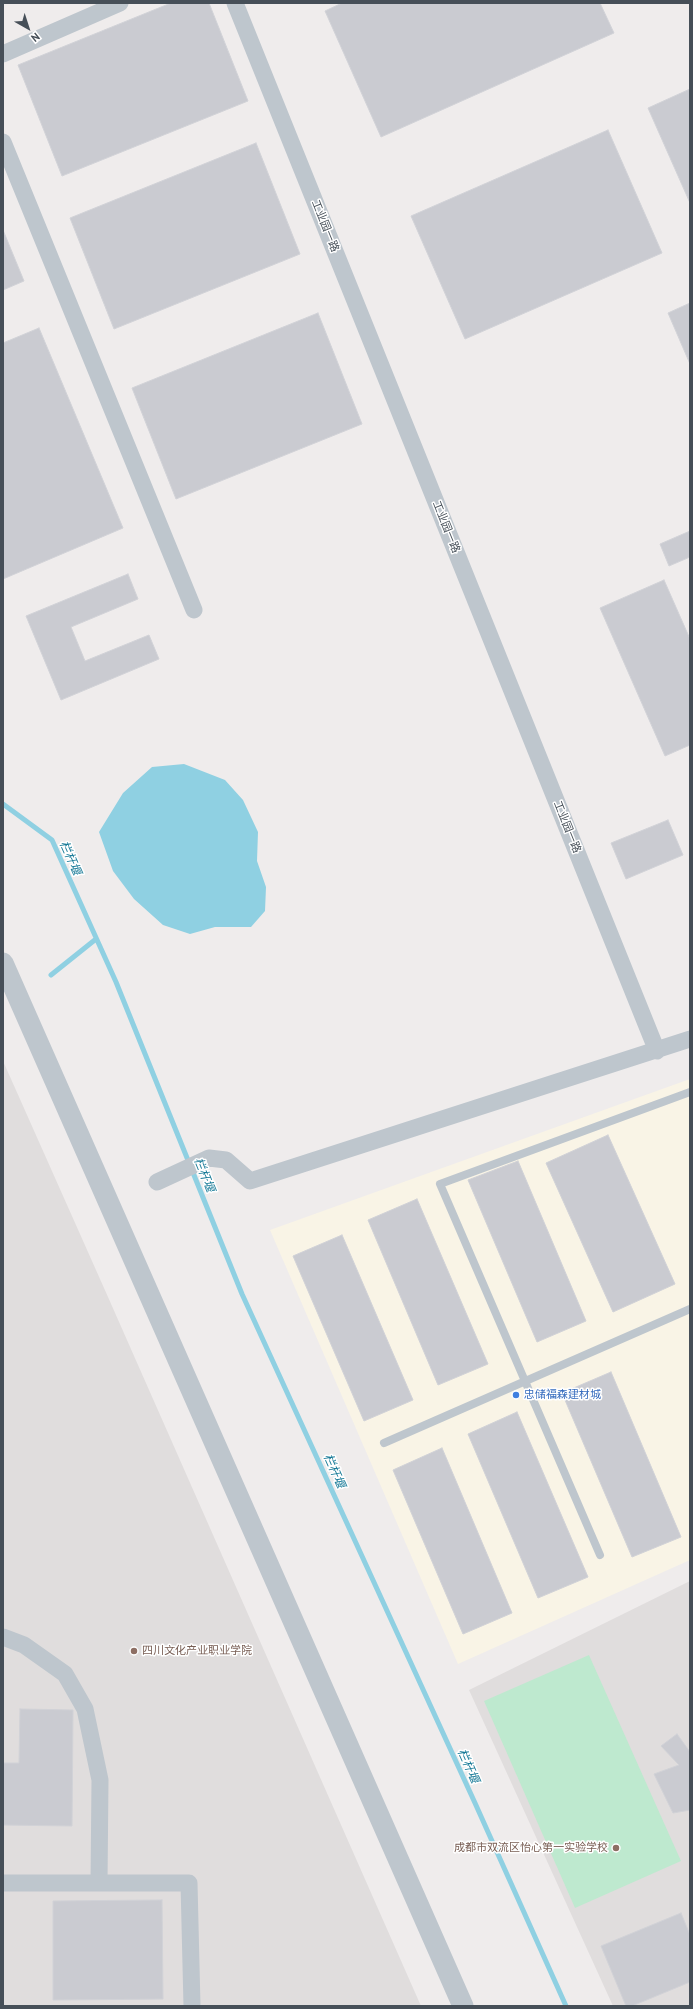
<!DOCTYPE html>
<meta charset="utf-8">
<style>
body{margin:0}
#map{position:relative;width:693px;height:2009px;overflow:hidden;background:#efecec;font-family:"PT Sans",sans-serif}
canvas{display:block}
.frame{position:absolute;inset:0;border:4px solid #464f58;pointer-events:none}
.north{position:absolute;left:8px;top:8px;width:40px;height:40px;-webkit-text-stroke:3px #fff;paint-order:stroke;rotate:141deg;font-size:11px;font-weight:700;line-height:16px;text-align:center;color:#464f58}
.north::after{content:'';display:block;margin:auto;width:14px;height:18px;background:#464f58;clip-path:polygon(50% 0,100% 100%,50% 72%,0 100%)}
</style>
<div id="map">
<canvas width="693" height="2009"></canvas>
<div class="frame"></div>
<div class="north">N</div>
</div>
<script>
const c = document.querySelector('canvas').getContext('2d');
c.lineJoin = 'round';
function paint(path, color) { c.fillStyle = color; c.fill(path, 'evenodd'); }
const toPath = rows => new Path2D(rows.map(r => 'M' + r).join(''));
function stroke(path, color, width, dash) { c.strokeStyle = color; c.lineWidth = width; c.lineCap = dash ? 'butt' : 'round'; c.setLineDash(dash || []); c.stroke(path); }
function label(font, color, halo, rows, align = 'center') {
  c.font = font + ' "PT Sans","Noto Sans SC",sans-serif'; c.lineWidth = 3; c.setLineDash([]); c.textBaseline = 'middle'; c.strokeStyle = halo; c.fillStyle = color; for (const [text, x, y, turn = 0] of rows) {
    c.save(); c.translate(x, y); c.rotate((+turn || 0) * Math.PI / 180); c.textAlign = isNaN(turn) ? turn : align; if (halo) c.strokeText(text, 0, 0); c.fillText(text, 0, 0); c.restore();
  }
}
paint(toPath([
 [690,1079,690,1560,458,1664,270,1230]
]), '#f9f4e6');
paint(toPath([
 [3,1061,108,1297,421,2006,3,2006],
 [690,1581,690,2006,613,2006,469,1690]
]), '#e0dddd');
paint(toPath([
 [589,1655,681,1861,575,1908,484,1701]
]), '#bee9cf');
paint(toPath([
 [184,764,225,780,243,800,258,832,257,861,266,887,265,911,251,927,215,927,190,934,163,925,134,899,113,871,99,832,123,793,152,767]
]), '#8fd0e2');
stroke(toPath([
 [3,804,52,840,116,982,242,1294,475,1803,566,2006],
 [51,975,96,939]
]), '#8fd0e2', 5);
const building = toPath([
 [171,3,209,3,248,101,62,176,18,65,171,3],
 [342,3,600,3,614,33,381,137,325,11,342,3],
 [690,89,690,203,648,108,690,89],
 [608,130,662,253,465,339,411,216,608,130],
 [256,143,300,254,114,329,70,218,256,143],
 [3,230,24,281,3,290,3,230],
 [690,303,690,364,668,313,690,303],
 [318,313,362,424,176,499,132,388,318,313],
 [39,328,123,528,3,579,3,343,39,328],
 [690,531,690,557,669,566,660,544,690,531],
 [128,574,138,599,71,627,85,661,149,635,159,659,61,700,26,616,128,574],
 [664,580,690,639,690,745,665,756,600,608,664,580],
 [668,820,683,855,626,879,611,843,668,820],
 [608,1135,675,1284,613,1312,546,1163,608,1135],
 [518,1161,586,1321,537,1342,468,1180,518,1161],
 [417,1199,488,1364,438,1385,368,1220,417,1199],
 [342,1235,413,1400,364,1421,293,1256,342,1235],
 [611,1372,681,1537,632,1557,562,1393,611,1372],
 [517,1412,588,1577,538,1598,468,1434,517,1412],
 [442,1448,512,1613,463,1634,393,1470,442,1448],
 [20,1709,73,1710,72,1826,3,1825,3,1763,19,1763,20,1709],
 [677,1734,690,1752,690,1810,673,1813,654,1774,679,1765,661,1746,677,1734],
 [162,1900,163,1999,53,2000,53,1901,162,1900],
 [681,1913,690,1935,690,1982,632,2006,626,2006,601,1946,681,1913]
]);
paint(building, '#cacbd1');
stroke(building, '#d1d2d7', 1);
stroke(toPath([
 [384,1443,690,1309],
 [600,1555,440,1184,690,1092]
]), '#bec6cd', 8);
stroke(toPath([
 [235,3,657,1051],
 [3,54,120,3],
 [3,142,194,610],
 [157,1182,209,1158,226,1160,250,1181,690,1039],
 [3,1637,24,1645,65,1674,85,1709,100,1780,99,1883],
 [3,1883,189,1883,192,2006]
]), '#bec6cd', 17);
stroke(toPath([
 [3,963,463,2006]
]), '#bec6cd', 21);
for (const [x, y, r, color] of [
 [516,1395,4,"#3f7fe0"],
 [134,1651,4,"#8d6e63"],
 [616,1848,4,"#8d6e63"]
]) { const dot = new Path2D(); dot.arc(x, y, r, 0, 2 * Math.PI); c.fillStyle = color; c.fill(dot); stroke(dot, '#fff', 1.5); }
label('11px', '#464f58', '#fff', [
 ["工业园一路",325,226,68],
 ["工业园一路",446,527,68],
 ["工业园一路",567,827,68]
]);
label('11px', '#366cbe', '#fff', [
 ["忠储福森建材城",524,1395]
], 'left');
label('11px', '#785e54', '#fff', [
 ["四川文化产业职业学院",142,1651],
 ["成都市双流区怡心第一实验学校",608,1848,"right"]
], 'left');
label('italic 12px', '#197b98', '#fff', [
 ["栏杆堰",70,858,66],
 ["栏杆堰",204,1175,68],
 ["栏杆堰",334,1471,66],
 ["栏杆堰",468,1766,66]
]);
</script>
